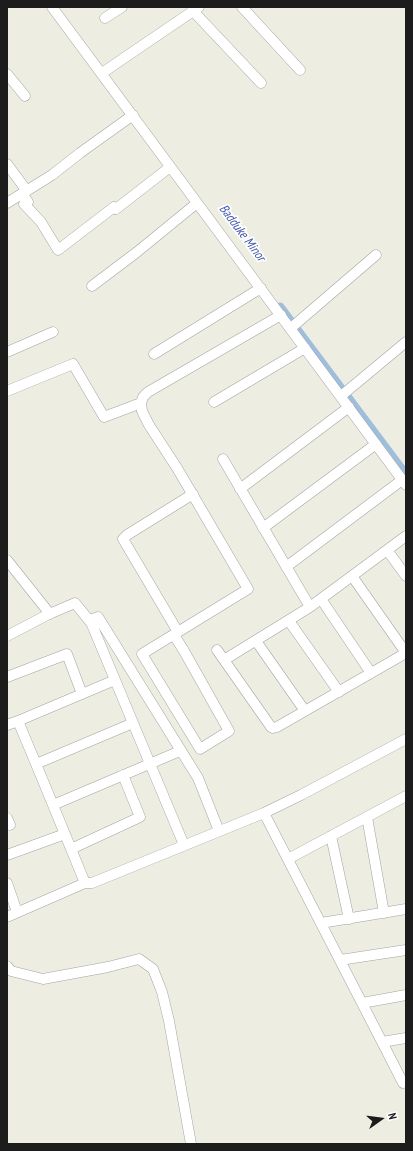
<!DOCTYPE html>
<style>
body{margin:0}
#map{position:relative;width:413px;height:1151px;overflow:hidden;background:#eeede1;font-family:"PT Sans Narrow",sans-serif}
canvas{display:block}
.frame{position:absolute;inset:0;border:8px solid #1c1c1c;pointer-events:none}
.north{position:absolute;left:361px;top:1099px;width:40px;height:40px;-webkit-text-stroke:3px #fff;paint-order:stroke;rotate:76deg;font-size:11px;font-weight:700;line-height:16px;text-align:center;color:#1c1c1c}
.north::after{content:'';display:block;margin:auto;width:14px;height:18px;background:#1c1c1c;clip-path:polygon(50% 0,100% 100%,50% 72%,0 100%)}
</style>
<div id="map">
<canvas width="413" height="1151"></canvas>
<div class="frame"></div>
<div class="north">N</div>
</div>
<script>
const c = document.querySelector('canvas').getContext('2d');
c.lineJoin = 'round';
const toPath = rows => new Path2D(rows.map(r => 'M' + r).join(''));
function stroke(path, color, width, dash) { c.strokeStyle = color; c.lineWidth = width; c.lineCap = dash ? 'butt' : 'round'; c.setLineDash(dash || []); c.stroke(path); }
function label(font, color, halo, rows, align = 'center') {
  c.font = font + ' "PT Sans Narrow",sans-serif'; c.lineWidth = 3.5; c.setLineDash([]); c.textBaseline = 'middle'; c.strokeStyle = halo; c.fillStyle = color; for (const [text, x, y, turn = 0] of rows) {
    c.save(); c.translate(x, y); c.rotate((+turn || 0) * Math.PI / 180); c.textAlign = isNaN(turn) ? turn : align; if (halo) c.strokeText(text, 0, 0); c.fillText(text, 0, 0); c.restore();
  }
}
stroke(toPath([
 [280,307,406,475]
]), '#9fbede', 9);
const street = toPath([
 [52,7,406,485],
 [242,7,300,70],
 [193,11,261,83],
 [105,18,122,7],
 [102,73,199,7],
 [7,74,25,96],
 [7,164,27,191],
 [22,194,28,202,24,204,41,222,58,250,114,207,116,209,170,167],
 [7,203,52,175,80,153,133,115],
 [92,286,137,252,197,203],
 [291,328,376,255],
 [7,352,53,332],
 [154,354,261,288],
 [7,391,73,364,104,417,141,403],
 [341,396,406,342],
 [214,402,305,348],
 [223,459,310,607],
 [240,489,349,407],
 [263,528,376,444],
 [387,550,406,576],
 [7,560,50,614],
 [286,567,402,480],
 [352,576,406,653],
 [321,599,371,673],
 [289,621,339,692],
 [178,632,123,539,127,535,193,494],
 [174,635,184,651,229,731,200,749,142,654,248,589,177,468,149,425,142,411,141,403,143,397,148,392,281,315],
 [7,636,47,615,75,603,92,624],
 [256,641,305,711],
 [217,650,271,727,273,728,277,727,406,653],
 [224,660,310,607,406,536],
 [7,677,67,654,82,694],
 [7,725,18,721],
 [36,764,18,721,115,680],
 [53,805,36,764,133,723],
 [264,813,382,1042,406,1038],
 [367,817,384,913],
 [7,818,10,825],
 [331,836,349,919],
 [184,845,90,620,98,617,198,778,219,831],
 [71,849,140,817,123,775],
 [7,855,65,834],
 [288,859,406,796],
 [7,883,17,912],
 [85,883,53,805,180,751],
 [7,917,85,883,92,883,264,813,301,795,406,739],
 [321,923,406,909],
 [340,960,406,950],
 [7,966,11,971,43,979,108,967,139,959,153,969,162,992,169,1021,191,1144],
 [362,1003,406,995],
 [380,1038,403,1083,406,1082]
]);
stroke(street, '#a3a3a3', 11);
stroke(street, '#fff', 10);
label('italic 13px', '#465cae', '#fff', [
 ["Badduke Minor",242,233,53]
]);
</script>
